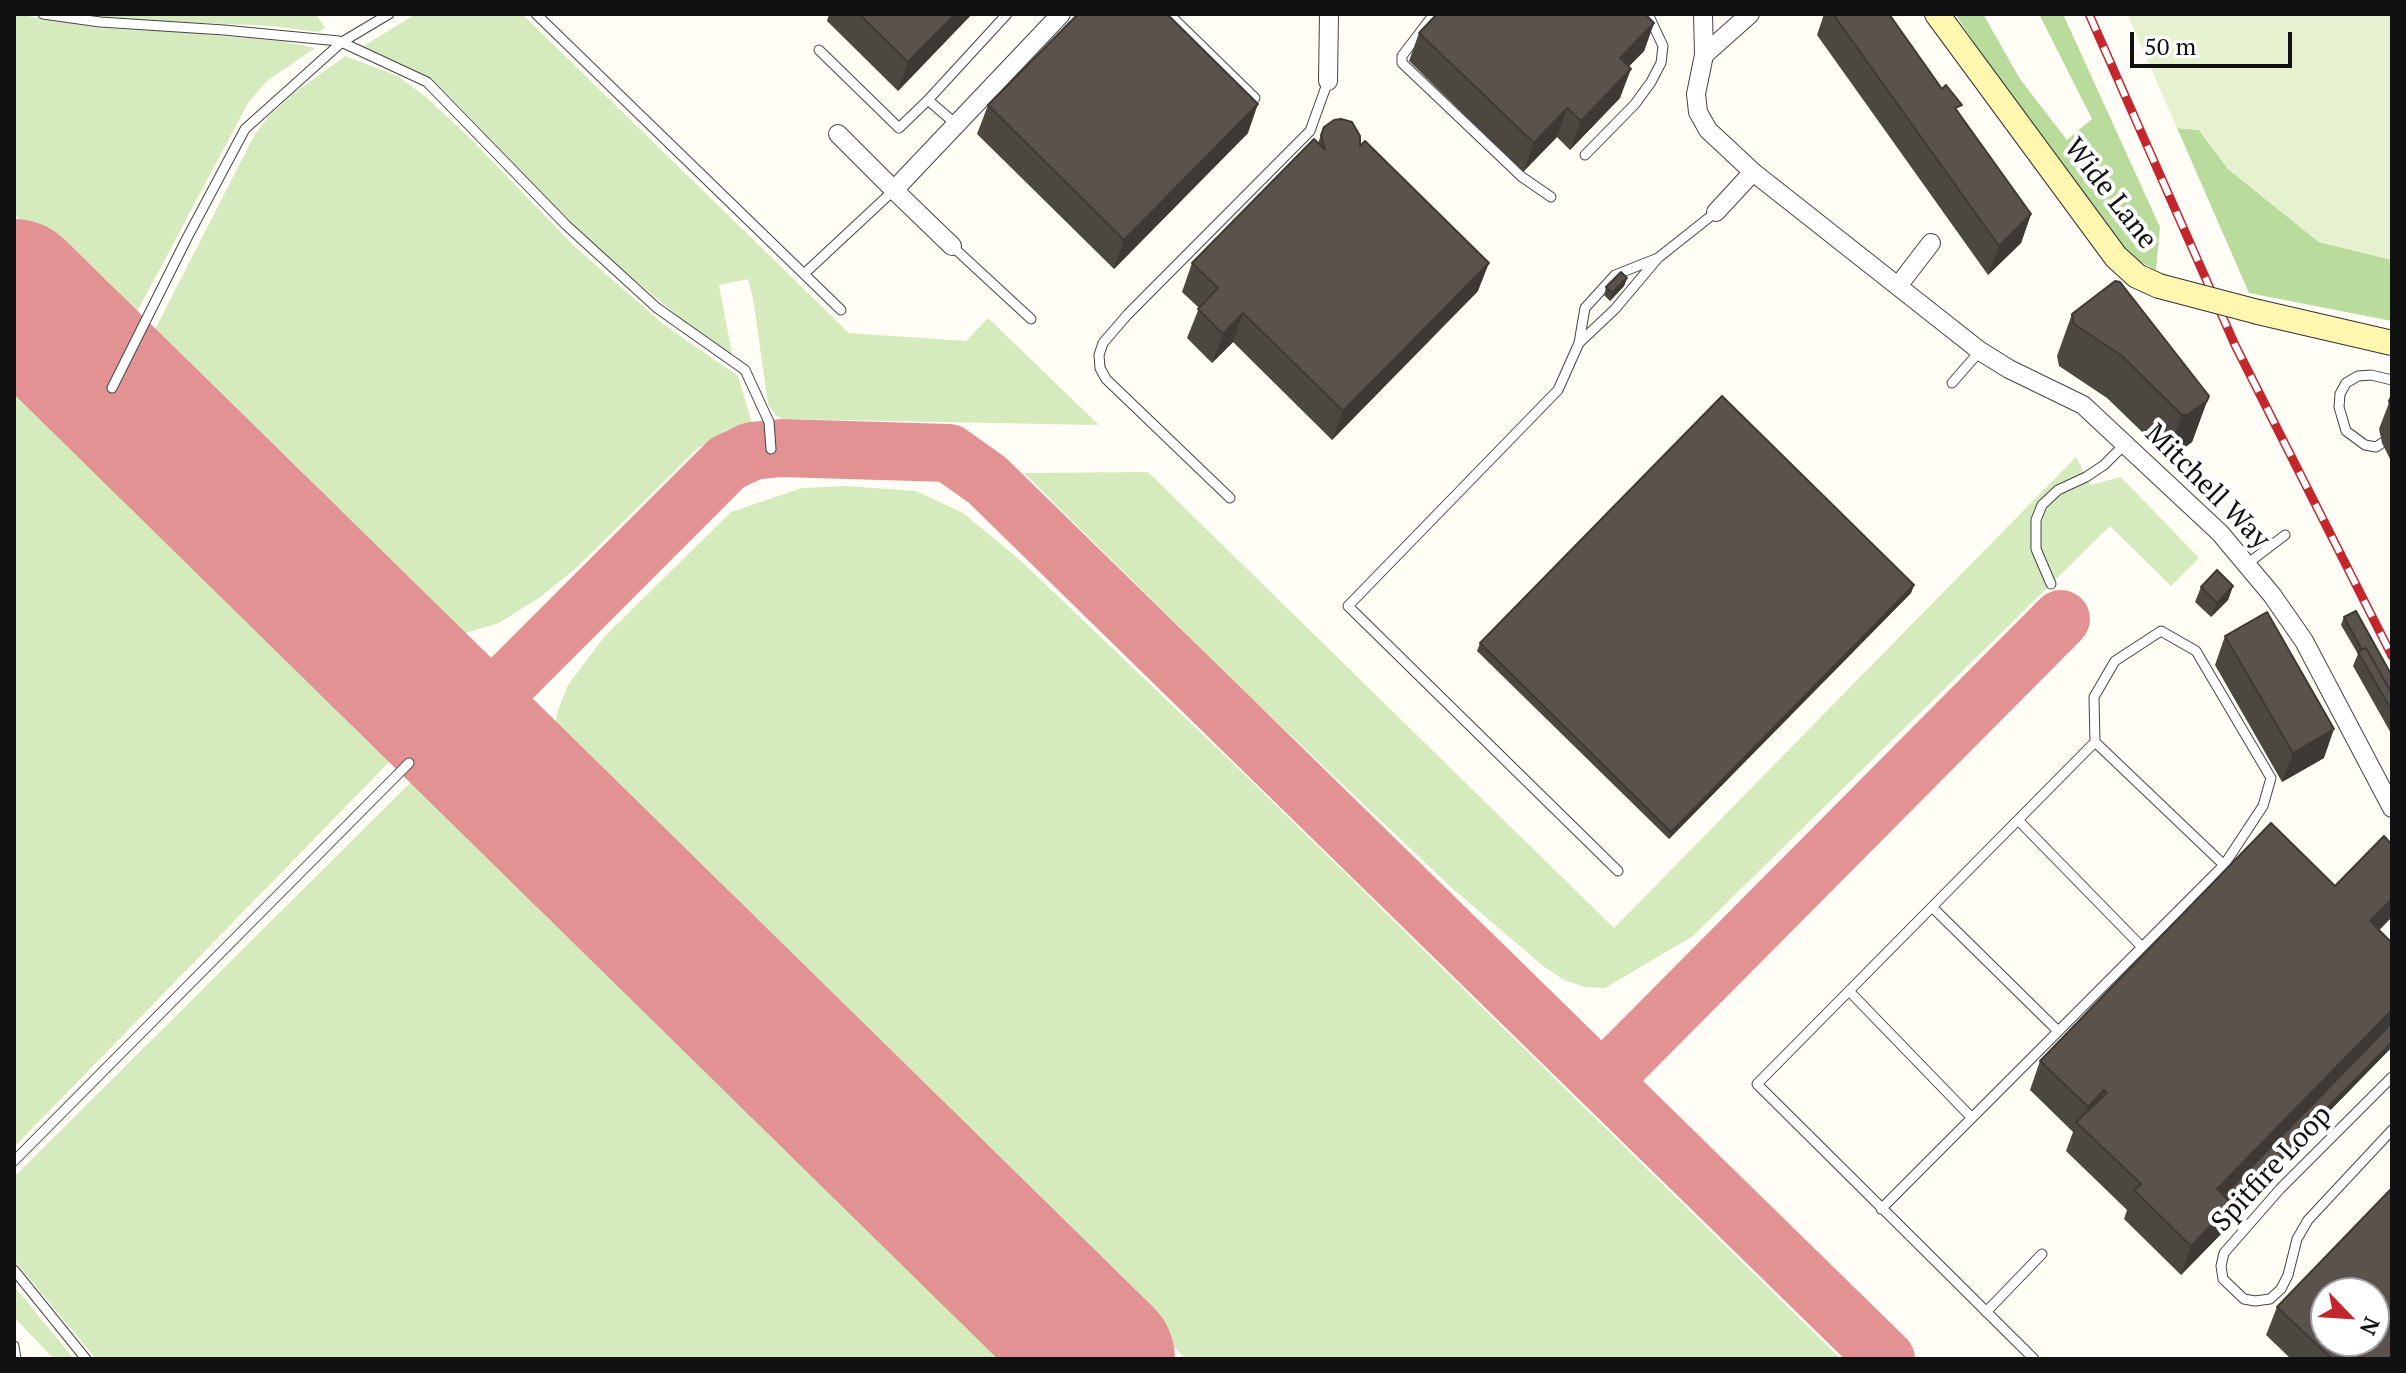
<!DOCTYPE html>
<style>
body{margin:0}
#map{position:relative;width:2406px;height:1373px;overflow:hidden;background:#fffdf5;font-family:"PT Serif",serif}
canvas{display:block}
.frame{position:absolute;inset:0;border:16px solid #111;pointer-events:none}
.north{position:absolute;left:2310px;top:1277px;width:80px;height:80px;box-sizing:border-box;background:#fff;border:2px solid #a0a0a0;border-radius:50%;rotate:115deg;font-size:22px;font-weight:700;line-height:32px;text-align:center;color:#111}
.north::after{content:'';display:block;margin:auto;width:28px;height:36px;background:#c4262e;clip-path:polygon(50% 0,100% 100%,50% 72%,0 100%)}
.scale{position:absolute;left:2130px;top:32px;width:162px;height:36px;box-sizing:border-box;border:4px solid #111;border-top:0;padding-left:10px;font-size:24px;line-height:28px;white-space:nowrap;color:#111;-webkit-text-stroke:6px #fff;paint-order:stroke}
</style>
<div id="map">
<canvas width="2406" height="1373"></canvas>
<div class="frame"></div>
<div class="north">N</div>
<div class="scale">50 m</div>
</div>
<script>
const c = document.querySelector('canvas').getContext('2d');
c.lineJoin = 'round';
function paint(path, color) { c.fillStyle = color; c.fill(path, 'evenodd'); }
const toPath = rows => new Path2D(rows.map(r => 'M' + r).join(''));
function stroke(path, color, width, dash) { c.strokeStyle = color; c.lineWidth = width; c.lineCap = dash ? 'butt' : 'round'; c.setLineDash(dash || []); c.stroke(path); }
function label(font, color, halo, rows, align = 'center') {
  c.font = font + ' "PT Serif",serif'; c.lineWidth = 8; c.setLineDash([]); c.textBaseline = 'middle'; c.strokeStyle = halo; c.fillStyle = color; for (const [text, x, y, turn = 0] of rows) {
    c.save(); c.translate(x, y); c.rotate((+turn || 0) * Math.PI / 180); c.textAlign = isNaN(turn) ? turn : align; if (halo) c.strokeText(text, 0, 0); c.fillText(text, 0, 0); c.restore();
  }
}
paint(toPath([
 [14,14,99,28,179,32,281,41,315,48,267,81,248,103,129,327,14,214],
 [75,14,316,14,325,28,318,32,272,26,117,19],
 [416,14,522,14,849,333,966,341,988,318,1099,425,783,419,776,416,768,404,753,298,748,279,719,285,732,353,723,350,695,330,590,243,448,95,431,81,392,60,360,48],
 [345,56,398,76,426,97,472,140,573,245,663,324,738,376,752,423,727,430,697,449,575,569,539,598,499,623,445,639,147,345,255,134,268,117,294,93],
 [14,375,149,514,397,754,14,1147],
 [2076,457,2090,485,2121,477,2199,558,2171,586,2110,526,1693,936,1605,988,1585,987,1564,980,1543,966,1453,889,1248,695,1024,473,1148,472,1614,928],
 [847,486,916,491,963,513,1020,560,1241,771,1841,1359,1186,1359,553,739,557,713,568,685,604,637,731,512,802,488],
 [420,773,1018,1359,96,1359,14,1260,14,1177],
 [14,1286,74,1359,54,1359,14,1317]
]), '#d5ebbd');
paint(toPath([
 [1955,14,1983,14,2020,79,2067,140,2092,119,2039,14,2063,14,2160,227,2156,270,2131,257,2061,171],
 [2177,128,2199,130,2228,169,2319,242,2392,260,2392,321,2249,293]
]), '#b9dc9c');
paint(toPath([
 [2127,14,2392,14,2392,260,2319,242,2228,169,2200,130,2177,128]
]), '#e6f2cf');
stroke(toPath([
 [460,730,727,463,752,451,781,448,949,453,987,480,1886,1359],
 [1602,1081,2061,619]
]), '#e29292', 58);
stroke(toPath([
 [14,292,1102,1359]
]), '#e29292', 146);
const lane = toPath([
 [43,14,100,22,224,30,339,41,427,82,566,225,657,308,745,370,769,422,771,449],
 [536,14,841,310],
 [1169,14,1255,98],
 [1434,14,1402,56,1402,63,1522,177,1551,197],
 [819,50,899,128,928,100,1007,14],
 [928,100,957,125],
 [1585,155,1635,104,1651,82,1661,63,1663,46,1648,14],
 [952,246,1031,319],
 [805,273,894,190],
 [1579,343,1615,309,1658,258,1716,212],
 [1952,383,1980,351],
 [112,388,187,238,245,129,342,42,389,14],
 [2382,443,2376,447,2365,445,2346,431,2339,407,2340,394,2346,383,2358,376,2371,375,2392,380],
 [1230,498,1106,379,1100,368,1099,355,1103,343,1128,314,1310,131,1328,81],
 [2247,564,2285,535],
 [2051,584,2036,549,2036,520,2042,505,2058,490,2086,477,2104,465,2125,444],
 [2018,820,2142,947],
 [1618,871,1348,606,1558,390,1579,343,1585,308,1615,275,1658,258],
 [1932,907,2058,1031],
 [1849,991,1972,1118],
 [2392,1077,2280,1189,2224,1253,2221,1266,2223,1279,2244,1299,2255,1301,2270,1299,2281,1289,2288,1275,2297,1239,2308,1220,2392,1130],
 [14,1161,409,763],
 [1881,1209,2224,865,2095,742],
 [14,1270,86,1359],
 [1986,1312,2042,1254],
 [14,1346,16,1359],
 [2034,1359,1757,1084,2095,742,2094,697,2115,661,2161,631,2196,651,2271,778,2263,806,2224,865]
]);
const street = toPath([
 [1703,14,1704,55,1696,94,1698,112,1708,130,1753,172,1980,351,2009,369,2083,405,2220,533,2272,595,2304,641,2392,808],
 [1704,55,1750,14],
 [1328,81,1329,14],
 [838,134,894,190],
 [1716,212,1753,172],
 [952,246,894,190,1061,14],
 [1898,286,1931,243]
]);
const secondary = toPath([
 [1937,14,2116,257,2137,276,2159,286],
 [2258,312,2392,343]
]);
stroke(lane, '#444', 11);
stroke(street, '#444', 20);
stroke(secondary, '#333', 26);
stroke(lane, '#fff', 9);
stroke(street, '#fff', 18);
stroke(secondary, '#fff6b0', 24);
const rail = toPath([
 [2089,14,2235,345,2392,656]
]);
stroke(rail, '#c4262e', 9);
stroke(rail, '#fff', 6, [18]);
const secondaryBridge = toPath([
 [2159,286,2258,312]
]);
stroke(secondaryBridge, '#333', 26, []);
stroke(secondaryBridge, '#fff6b0', 24);
paint(toPath([
 [829,14,972,14,898,91,827,21],
 [1824,14,1889,14,2031,214,2021,243,1988,275,1817,35],
 [1654,23,1644,51,1628,67,1620,98,1570,150,1557,137,1523,172,1409,61,1419,33],
 [988,105,1248,133,1114,269,977,134],
 [1324,127,1360,146,1478,291,1332,440,1233,342,1212,363,1187,338,1199,308,1182,292,1192,263,1318,143],
 [1627,278,1624,286,1610,301,1604,295,1606,287],
 [2072,314,2209,396,2192,442,2172,457,2167,456,2107,398,2059,366,2057,356],
 [2392,395,2392,463,2382,443,2379,429],
 [1914,585,1911,593,1669,839,1477,651,1480,643],
 [2233,586,2228,600,2211,617,2195,602,2201,587],
 [2344,617,2392,676,2392,735,2353,666,2358,654,2341,625],
 [2225,636,2324,758,2282,782,2215,665],
 [2379,930,2392,943,2392,1047,2229,1214,2222,1233,2181,1275,2124,1219,2127,1210,2066,1151,2073,1132,2030,1090,2040,1061],
 [2277,1307,2392,1359,2291,1359,2266,1335]
]), '#4d4742');
paint(toPath([
 [955,14,972,14,898,91,908,62],
 [1654,23,1644,51,1609,87,1620,58],
 [1631,69,1620,98,1570,150,1581,121],
 [1258,104,1248,133,1114,269,1124,240],
 [1567,108,1557,137,1523,172,1534,143],
 [2031,214,2021,243,1988,275,1999,246],
 [1489,263,1478,291,1332,440,1343,411],
 [1627,278,1624,286,1610,301,1612,293],
 [1243,313,1233,342,1212,363,1223,334],
 [2207,401,2192,442,2172,457,2167,456,2182,415],
 [1914,585,1911,593,1669,839,1671,832],
 [2233,586,2228,600,2211,617,2217,603],
 [2334,729,2324,758,2282,782,2293,753],
 [2392,899,2392,917,2360,950,2370,921],
 [2392,1010,2392,1028,2211,1212,2217,1189],
 [2392,1042,2392,1047,2229,1214,2222,1233,2181,1275,2191,1246],
 [2104,1090,2094,1119,2081,1126,2088,1107]
]), '#3f3936');
const building = toPath([
 [859,14,955,14,908,62,859,14],
 [1078,14,1167,14,1258,104,1124,240,988,105,1078,14],
 [1437,14,1645,14,1654,23,1620,58,1631,69,1581,121,1567,108,1534,143,1419,33,1437,14],
 [1833,14,1889,14,1942,89,1946,85,1962,105,1955,108,2031,214,1999,246,1833,14],
 [1341,119,1352,122,1360,136,1360,146,1365,141,1489,263,1343,411,1243,313,1223,334,1198,309,1218,288,1192,263,1314,139,1325,150,1321,135,1324,127,1334,120,1341,119],
 [1621,272,1627,278,1612,293,1606,287,1621,272],
 [2115,281,2120,282,2209,396,2207,401,2187,415,2182,415,2122,356,2074,324,2072,314,2115,281],
 [2392,395,2392,412,2389,401,2392,395],
 [1722,396,1914,585,1671,832,1480,643,1722,396],
 [2217,570,2233,586,2217,603,2201,587,2217,570],
 [2356,611,2392,676,2392,694,2366,648,2362,650,2344,617,2356,611],
 [2267,612,2334,729,2293,753,2225,636,2267,612],
 [2366,648,2392,694,2392,711,2358,652,2366,648],
 [2271,823,2335,886,2384,836,2392,845,2392,899,2370,921,2392,943,2392,1010,2217,1189,2232,1204,2191,1246,2134,1190,2141,1184,2076,1122,2107,1093,2104,1090,2088,1107,2040,1061,2271,823],
 [2392,1023,2392,1042,2231,1206,2232,1204,2224,1195,2392,1023],
 [2392,1188,2392,1359,2332,1359,2277,1307,2392,1188],
 [2326,1293,2374,1293,2374,1341,2326,1341,2326,1293]
]);
paint(building, '#5a524d');
stroke(building, '#3f3936', 2);
label('28px', '#111', '#fff', [
 ["Wide Lane",2110,194,52],
 ["Mitchell Way",2207,487,45],
 ["Spitfire Loop",2272,1169,-47]
]);
</script>
